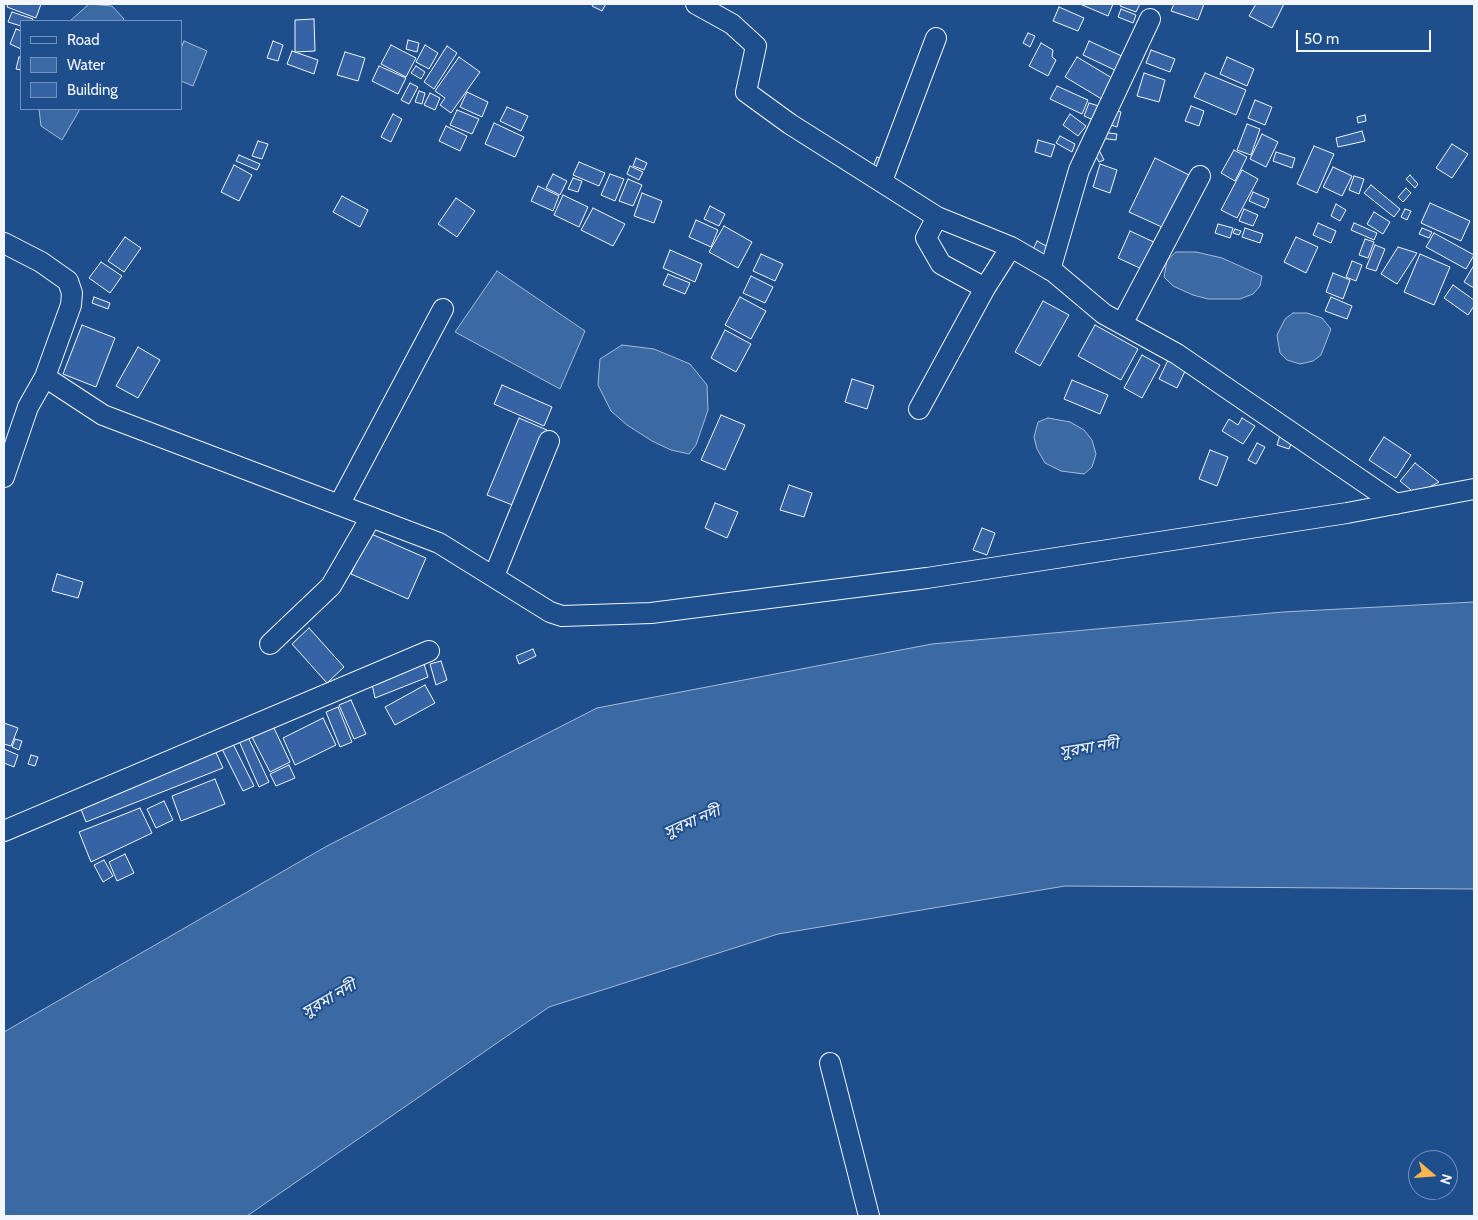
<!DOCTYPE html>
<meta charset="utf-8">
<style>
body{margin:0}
#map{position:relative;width:1478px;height:1220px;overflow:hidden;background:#1f4e8c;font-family:Cabin,sans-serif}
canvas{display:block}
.frame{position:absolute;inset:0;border:5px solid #f2f6ff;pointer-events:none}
.legend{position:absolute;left:20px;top:20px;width:162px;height:90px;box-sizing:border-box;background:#1f4e8c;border:1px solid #7391ba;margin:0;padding:6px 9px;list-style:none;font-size:15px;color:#f2f6ff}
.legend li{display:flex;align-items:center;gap:10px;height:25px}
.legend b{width:25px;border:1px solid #7391ba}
.north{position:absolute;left:1408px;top:1150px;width:50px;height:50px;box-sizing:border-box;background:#1f4e8c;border:1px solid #7391ba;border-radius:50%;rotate:108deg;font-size:14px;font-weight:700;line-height:20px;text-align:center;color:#f2f6ff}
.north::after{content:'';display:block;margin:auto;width:18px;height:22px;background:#ffb74d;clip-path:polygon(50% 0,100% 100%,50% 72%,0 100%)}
.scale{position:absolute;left:1296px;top:30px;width:135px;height:22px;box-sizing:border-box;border:2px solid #f2f6ff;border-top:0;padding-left:6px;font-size:15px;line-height:18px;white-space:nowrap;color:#f2f6ff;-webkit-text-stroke:4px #1f4e8c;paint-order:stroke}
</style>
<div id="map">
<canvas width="1478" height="1220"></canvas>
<div class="frame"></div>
<ul class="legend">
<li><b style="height:6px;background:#1f4e8c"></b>Road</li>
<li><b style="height:14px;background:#3b69a3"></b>Water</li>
<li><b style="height:14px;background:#3563a3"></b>Building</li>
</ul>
<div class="north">N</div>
<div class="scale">50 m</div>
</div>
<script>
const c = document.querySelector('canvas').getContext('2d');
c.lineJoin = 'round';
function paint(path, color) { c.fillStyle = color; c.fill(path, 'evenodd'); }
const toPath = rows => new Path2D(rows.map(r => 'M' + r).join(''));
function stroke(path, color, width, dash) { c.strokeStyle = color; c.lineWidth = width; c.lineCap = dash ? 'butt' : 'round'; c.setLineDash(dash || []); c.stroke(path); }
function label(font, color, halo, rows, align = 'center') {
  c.font = font + ' Cabin,"Noto Sans Bengali",sans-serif'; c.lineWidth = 4; c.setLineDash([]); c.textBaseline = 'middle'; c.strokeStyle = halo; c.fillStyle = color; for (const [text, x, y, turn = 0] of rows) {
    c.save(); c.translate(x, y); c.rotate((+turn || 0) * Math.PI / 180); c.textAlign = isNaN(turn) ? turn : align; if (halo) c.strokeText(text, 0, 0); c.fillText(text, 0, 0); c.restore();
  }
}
const water = toPath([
 [89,4,112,6,124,19,123,21,70,21,89,4],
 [184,41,207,51,193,86,181,81,181,48,184,41],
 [39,109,80,109,62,140,41,126,39,109],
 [1176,252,1196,252,1222,258,1262,276,1260,286,1253,294,1240,299,1208,299,1193,295,1173,286,1164,277,1167,260,1176,252],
 [497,271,585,331,560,389,455,332,497,271],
 [1293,313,1307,313,1322,318,1331,329,1321,355,1313,361,1300,364,1287,360,1280,353,1277,335,1285,319,1293,313],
 [622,345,654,349,690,364,707,385,708,410,696,445,689,454,671,450,652,441,627,425,611,411,598,385,600,359,622,345],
 [1048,418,1070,422,1084,430,1092,440,1096,454,1092,467,1084,474,1061,471,1045,463,1037,449,1034,437,1038,422,1048,418],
 [1474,602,1474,889,1065,886,778,934,549,1007,247,1216,4,1216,4,1032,327,846,597,708,932,644,1283,612,1474,602]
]);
paint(water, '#3b69a3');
stroke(water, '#a8bbd7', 1);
const building = toPath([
 [8,4,41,4,36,18,7,7,8,4],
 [593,4,606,4,602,11,592,6,593,4],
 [1080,4,1113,4,1108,16,1080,4],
 [1121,4,1140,4,1136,12,1120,6,1121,4],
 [1174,4,1204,4,1198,20,1171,11,1174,4],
 [1256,4,1284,4,1272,28,1249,16,1256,4],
 [1059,7,1084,18,1078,31,1053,21,1059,7],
 [1121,9,1136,15,1133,23,1118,17,1121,9],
 [12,12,33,19,32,21,21,21,21,26,8,22,12,12],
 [314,19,315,51,295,52,295,20,314,19],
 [16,29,21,31,21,49,10,44,16,29],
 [1028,33,1035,36,1030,47,1023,43,1028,33],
 [408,40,419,43,417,52,406,49,408,40],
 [273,41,283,45,278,61,267,58,273,41],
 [1089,41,1126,58,1119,72,1083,55,1089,41],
 [1041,43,1053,50,1052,57,1056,60,1048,76,1029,66,1041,43],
 [391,45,416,58,406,77,381,64,391,45],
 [425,45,438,53,429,69,416,62,425,45],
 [447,46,457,53,434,89,424,82,447,46],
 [1151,50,1175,59,1170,72,1146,63,1151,50],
 [292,51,318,60,314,74,287,64,292,51],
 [345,52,365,58,358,81,337,75,345,52],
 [19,57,21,57,21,70,16,69,19,57],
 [459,57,480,72,451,113,440,105,445,98,435,91,459,57],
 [1077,57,1117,81,1105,101,1065,77,1077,57],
 [1227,57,1254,69,1247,86,1220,74,1227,57],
 [379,66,406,78,398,94,372,81,379,66],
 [416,66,425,72,421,79,411,73,416,66],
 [1144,73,1165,80,1159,102,1137,96,1144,73],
 [1205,73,1246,90,1236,115,1194,97,1205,73],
 [410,83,418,87,409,104,401,100,410,83],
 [1057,86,1088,100,1082,114,1050,99,1057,86],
 [419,91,425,93,422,104,415,102,419,91],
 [467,92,488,102,482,117,460,107,467,92],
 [430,93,440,98,435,110,424,105,430,93],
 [1255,100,1272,107,1265,125,1248,118,1255,100],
 [1089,103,1102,107,1096,121,1084,116,1089,103],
 [1191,106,1204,111,1199,126,1185,121,1191,106],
 [507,107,528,116,521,131,500,121,507,107],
 [1113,109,1121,112,1117,127,1108,124,1113,109],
 [457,110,479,119,472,134,450,125,457,110],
 [393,114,402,119,391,142,381,137,393,114],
 [1070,114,1086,126,1078,136,1063,125,1070,114],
 [1365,115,1366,121,1358,123,1357,117,1365,115],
 [494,123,524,137,515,157,485,144,494,123],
 [1247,124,1260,129,1251,155,1237,150,1247,124],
 [446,126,467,136,460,151,439,141,446,126],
 [1362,131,1365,141,1338,147,1336,138,1362,131],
 [1101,132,1117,134,1116,140,1100,138,1101,132],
 [1262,134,1278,142,1266,167,1250,159,1262,134],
 [1060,136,1075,144,1072,152,1056,143,1060,136],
 [1038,140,1055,145,1051,157,1035,152,1038,140],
 [258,141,268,144,262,159,252,156,258,141],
 [1452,144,1468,154,1452,178,1436,168,1452,144],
 [1314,146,1334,154,1317,193,1297,184,1314,146],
 [1099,150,1104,160,1099,162,1094,153,1099,150],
 [1234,150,1247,157,1235,181,1221,173,1234,150],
 [1276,152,1295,158,1292,168,1273,161,1276,152],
 [239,155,260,164,257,170,236,161,239,155],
 [877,157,886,161,882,170,873,166,877,157],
 [636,158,647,163,644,170,633,166,636,158],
 [1155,158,1189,175,1164,228,1129,212,1155,158],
 [579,162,605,173,599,186,573,175,579,162],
 [1100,164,1117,170,1110,193,1093,187,1100,164],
 [234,165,252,175,239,201,221,192,234,165],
 [630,166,643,172,639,180,627,174,630,166],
 [1333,167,1352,176,1342,196,1323,187,1333,167],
 [1242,170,1258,179,1237,218,1221,210,1242,170],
 [553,174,567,181,560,195,546,188,553,174],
 [610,174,624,179,615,201,601,195,610,174],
 [1410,175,1418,184,1415,188,1406,179,1410,175],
 [1354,176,1364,179,1359,194,1349,190,1354,176],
 [573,178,582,181,578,192,568,189,573,178],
 [628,179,642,185,633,206,619,201,628,179],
 [1371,185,1400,209,1394,217,1364,193,1371,185],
 [538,186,559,196,553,211,531,201,538,186],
 [1406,188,1411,193,1403,202,1398,197,1406,188],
 [1253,192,1269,199,1265,208,1249,201,1253,192],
 [642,193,662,201,654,223,634,216,642,193],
 [563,195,588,207,579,227,554,215,563,195],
 [342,196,368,210,360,227,333,212,342,196],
 [456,198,475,211,457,237,438,224,456,198],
 [1430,203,1470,221,1461,241,1421,223,1430,203],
 [1336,204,1346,210,1340,221,1331,216,1336,204],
 [710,206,725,214,719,226,704,219,710,206],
 [593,208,625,224,613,246,581,230,593,208],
 [1244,209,1258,215,1253,226,1239,221,1244,209],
 [1405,209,1411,211,1407,220,1401,217,1405,209],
 [1374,212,1390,222,1383,234,1367,224,1374,212],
 [696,220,718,230,711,247,689,237,696,220],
 [1318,223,1336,231,1331,243,1313,235,1318,223],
 [1354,223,1377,233,1374,240,1351,230,1354,223],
 [1218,224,1233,228,1230,238,1215,233,1218,224],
 [724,226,752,242,738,268,709,252,724,226],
 [1245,228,1263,234,1260,243,1242,237,1245,228],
 [1422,228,1432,232,1429,238,1419,234,1422,228],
 [1235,229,1241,231,1239,235,1233,233,1235,229],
 [1130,231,1156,243,1144,270,1118,258,1130,231],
 [1434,233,1474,255,1466,269,1426,247,1434,233],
 [125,237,141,248,124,272,108,261,125,237],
 [1296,237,1318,247,1306,273,1284,262,1296,237],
 [1365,239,1374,242,1368,258,1359,255,1365,239],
 [1037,241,1050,248,1045,260,1031,254,1037,241],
 [1375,245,1385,249,1376,271,1366,268,1375,245],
 [1398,247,1417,253,1397,284,1381,274,1398,247],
 [670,250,702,264,695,282,663,268,670,250],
 [761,254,783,264,775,281,753,271,761,254],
 [1420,254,1450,267,1434,305,1404,292,1420,254],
 [1352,261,1362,265,1356,281,1346,277,1352,261],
 [101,262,122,276,110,293,89,278,101,262],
 [1474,265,1474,288,1464,282,1474,265],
 [1333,273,1350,280,1343,299,1326,292,1333,273],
 [668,274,690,283,685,294,663,285,668,274],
 [751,276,773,287,765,303,743,293,751,276],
 [1453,285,1474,300,1474,306,1468,315,1444,298,1453,285],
 [94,297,110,303,108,309,92,303,94,297],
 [740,297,766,311,751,339,725,325,740,297],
 [1331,297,1352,306,1347,319,1325,311,1331,297],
 [1043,301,1069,315,1040,366,1015,352,1043,301],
 [82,325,115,338,96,387,63,374,82,325],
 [1095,325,1138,349,1121,380,1078,356,1095,325],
 [725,330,751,344,736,372,711,358,725,330],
 [138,347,160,360,138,398,116,386,138,347],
 [1142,355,1160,365,1142,398,1124,388,1142,355],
 [1169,358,1187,367,1177,388,1159,379,1169,358],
 [852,379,874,386,867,409,845,402,852,379],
 [1072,380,1108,395,1100,414,1064,399,1072,380],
 [502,385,552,407,544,426,494,404,502,385],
 [721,415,745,425,725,470,701,460,721,415],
 [519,418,547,430,515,506,487,495,519,418],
 [1242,418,1255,426,1243,444,1222,431,1229,419,1238,425,1242,418],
 [1281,432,1294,436,1289,449,1277,445,1281,432],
 [1384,437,1411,455,1396,478,1369,460,1384,437],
 [1257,443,1265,447,1256,464,1248,460,1257,443],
 [1210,450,1228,457,1217,486,1199,479,1210,450],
 [1415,463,1439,482,1416,494,1400,481,1415,463],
 [789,485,812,493,804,517,780,510,789,485],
 [715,503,738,512,727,538,705,528,715,503],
 [982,528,995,533,987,555,973,550,982,528],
 [369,533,426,558,408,599,351,574,369,533],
 [57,574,83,582,78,598,52,591,57,574],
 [309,628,344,667,327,683,292,644,309,628],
 [533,649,536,656,519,664,516,656,533,649],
 [441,661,447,680,436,685,430,664,441,661],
 [424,664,428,677,375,698,372,684,424,664],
 [425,685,435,703,395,725,385,707,425,685],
 [351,700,366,734,354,739,339,705,351,700],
 [338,707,352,742,340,747,326,712,338,707],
 [323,718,336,745,295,765,283,738,323,718],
 [4,723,18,728,11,746,4,744,4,723],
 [273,726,290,762,270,772,252,737,273,726],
 [248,737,269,782,259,787,239,741,248,737],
 [15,739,22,741,19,750,12,747,15,739],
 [233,744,254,786,243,791,222,749,233,744],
 [4,749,18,755,14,767,4,763,4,749],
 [215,750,223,768,86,822,79,804,215,750],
 [31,755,38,757,35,766,28,764,31,755],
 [289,765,295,778,276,786,270,774,289,765],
 [215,779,225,804,181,821,172,796,215,779],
 [164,801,173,820,156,828,147,809,164,801],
 [140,808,152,833,91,862,79,832,140,808],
 [125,854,134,873,117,881,109,862,125,854],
 [104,860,113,876,103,882,94,865,104,860]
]);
paint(building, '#3563a3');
stroke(building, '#f2f6ff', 1);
const minor = toPath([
 [696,4,732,24,756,46,746,92,790,124,937,217,926,238,941,264,985,288,1011,247,1054,272,1104,314,1177,354,1396,504],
 [882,181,936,38],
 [937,217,1011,247],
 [4,243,41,262,68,281,72,293,71,305,45,377,103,415,439,543,550,612,562,616,651,613,927,578,1347,513,1474,489],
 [1050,270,1079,170,1150,19],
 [1122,324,1200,176],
 [919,409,985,288],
 [4,477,28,407,45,377],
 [339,505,443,309],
 [494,576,549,441],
 [270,644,331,586,371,517],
 [4,831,429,651],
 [830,1063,869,1216]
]);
stroke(minor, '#f2f6ff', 22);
stroke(minor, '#1f4e8c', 20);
label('italic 16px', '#f2f6ff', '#1f4e8c', [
 ["সুরমা নদী",1089,748,-9],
 ["সুরমা নদী",692,822,-23],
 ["সুরমা নদী",329,999,-30]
]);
</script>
